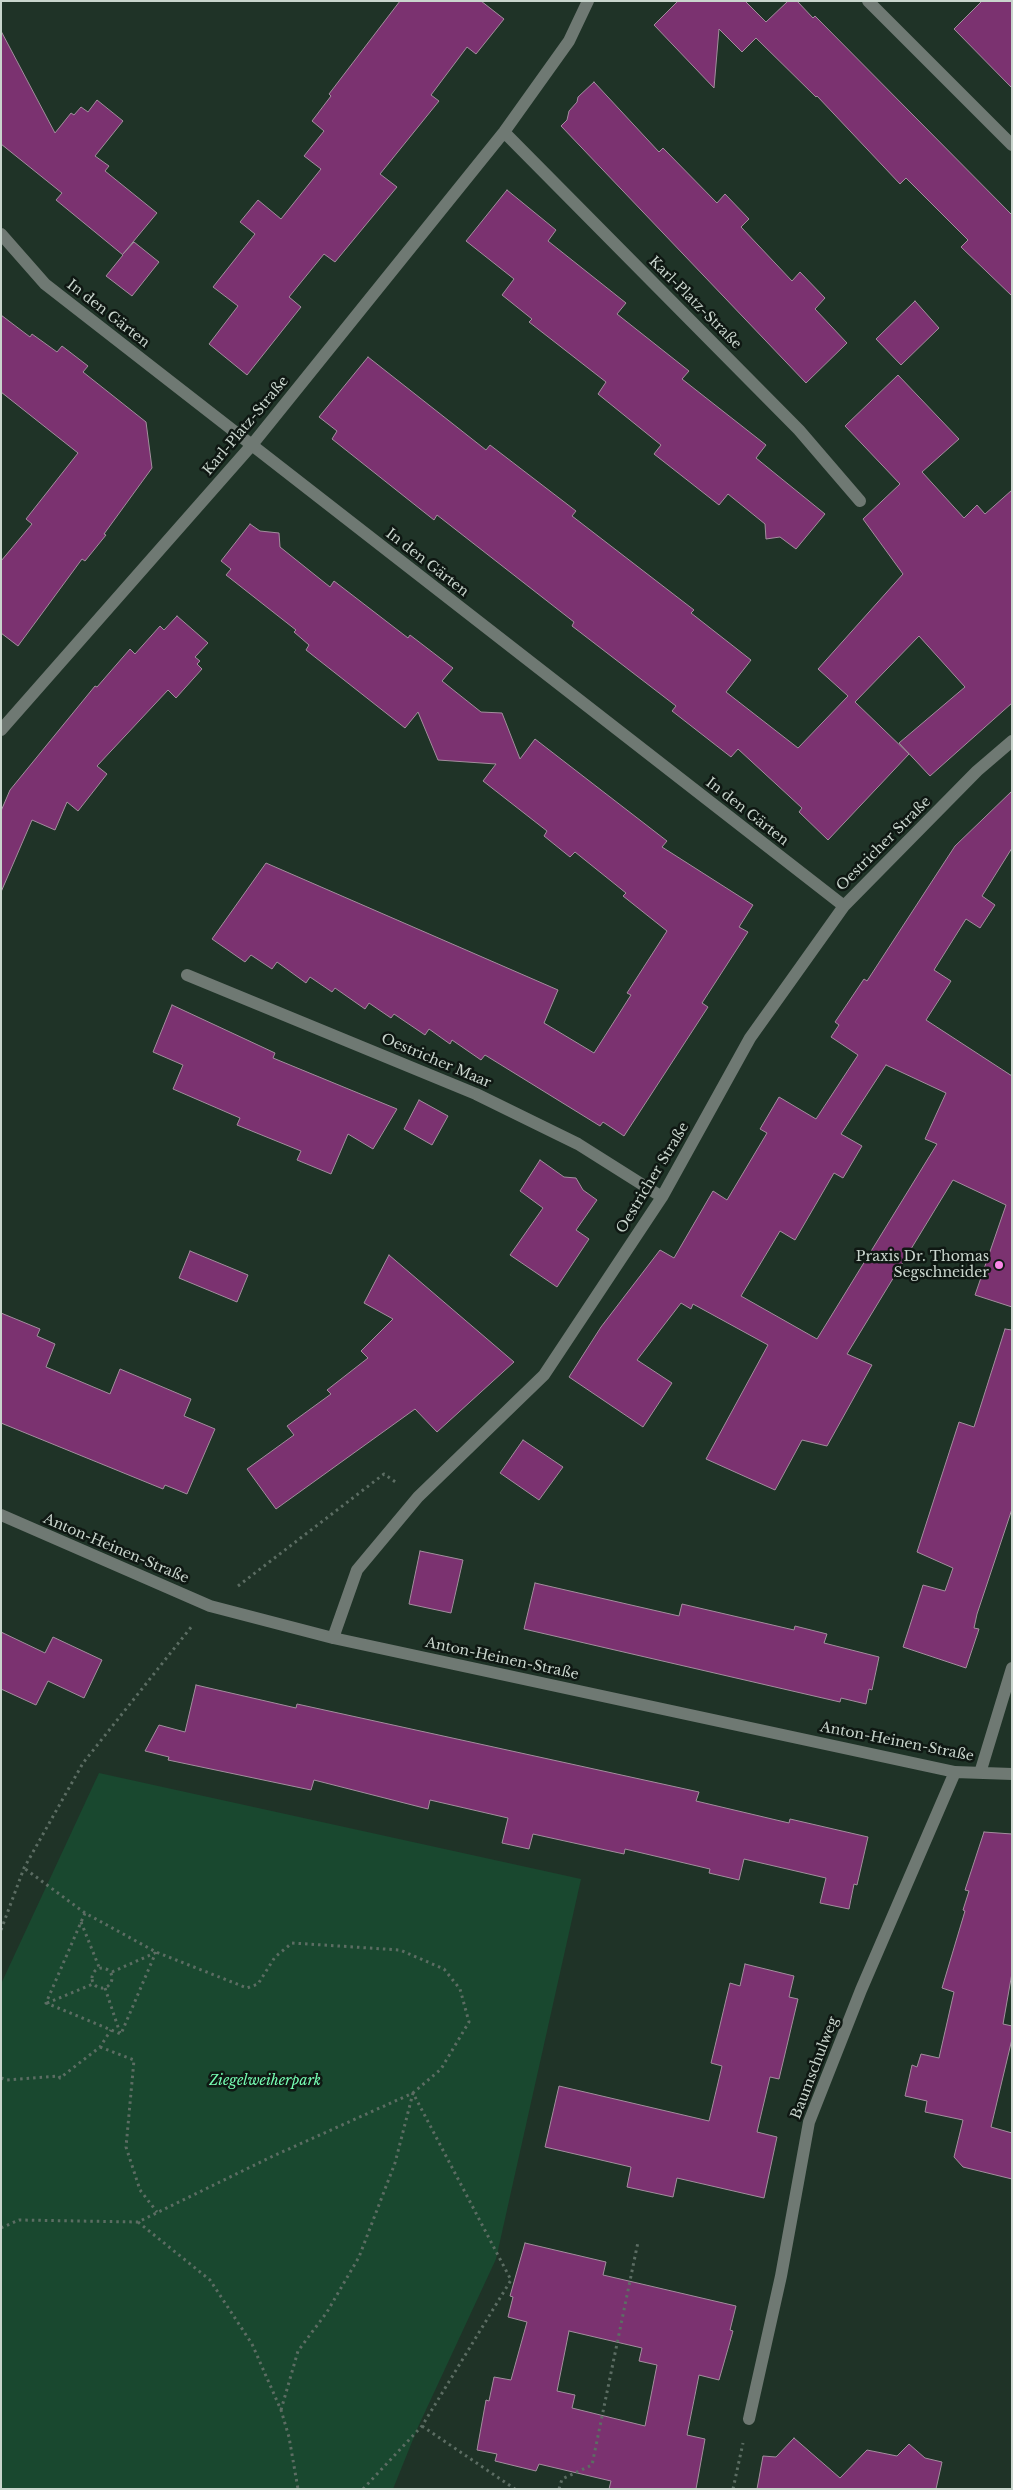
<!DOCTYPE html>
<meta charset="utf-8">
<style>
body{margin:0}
#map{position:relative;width:1013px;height:2490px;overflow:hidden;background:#1f3327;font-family:"Libre Baskerville",serif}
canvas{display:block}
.frame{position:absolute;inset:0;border:2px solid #c9d5cd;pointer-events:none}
</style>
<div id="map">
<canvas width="1013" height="2490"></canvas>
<div class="frame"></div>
</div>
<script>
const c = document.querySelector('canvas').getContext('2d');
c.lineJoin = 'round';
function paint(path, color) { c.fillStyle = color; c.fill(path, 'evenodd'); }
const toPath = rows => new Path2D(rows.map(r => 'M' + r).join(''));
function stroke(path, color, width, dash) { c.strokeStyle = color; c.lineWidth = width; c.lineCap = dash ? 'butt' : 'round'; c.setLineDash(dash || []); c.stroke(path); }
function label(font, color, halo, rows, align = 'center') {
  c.font = font + ' "Libre Baskerville",serif'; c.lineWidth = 5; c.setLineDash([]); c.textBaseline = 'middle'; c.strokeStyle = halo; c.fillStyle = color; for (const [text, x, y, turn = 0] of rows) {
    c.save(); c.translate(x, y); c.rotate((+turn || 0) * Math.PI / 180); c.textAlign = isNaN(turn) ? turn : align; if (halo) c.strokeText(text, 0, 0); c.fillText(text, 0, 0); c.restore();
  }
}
paint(toPath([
 [99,1773,581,1879,496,2259,418,2427,393,2489,1,2489,1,1984]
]), '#19482f');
const building = toPath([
 [400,1,481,1,504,19,476,54,467,47,431,95,439,101,380,174,397,187,335,262,324,254,289,297,301,307,247,375,209,344,238,306,213,287,255,234,240,222,258,200,281,219,321,169,304,156,324,131,312,121,331,96,329,94,400,1],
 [678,1,745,1,766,22,788,1,797,1,813,18,815,16,1012,215,1012,296,961,247,968,240,906,178,900,184,817,96,816,97,756,38,742,52,719,29,714,88,654,25,678,1],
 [982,1,1012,1,1012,88,954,29,982,1],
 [1,31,55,133,71,113,74,115,81,107,88,112,97,100,123,121,95,156,109,166,105,171,157,213,123,254,134,242,159,262,132,296,106,276,123,255,56,200,62,193,1,144,1,31],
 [594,82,659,152,663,148,717,203,725,194,749,219,741,227,792,281,800,272,825,298,815,309,847,343,806,383,561,126,567,120,569,111,577,102,578,97,594,82],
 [507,190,556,230,548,241,626,303,617,314,689,371,682,379,766,445,756,458,825,514,796,549,780,537,766,539,765,524,728,494,719,505,654,454,661,445,598,394,606,382,529,322,532,319,502,295,514,279,466,241,507,190],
 [915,301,939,328,901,365,876,339,915,301],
 [1,315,30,337,32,334,57,352,62,346,88,366,83,372,146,422,152,468,104,534,106,535,85,561,82,559,18,646,1,633,1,561,32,524,26,519,78,453,1,392,1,315],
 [368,357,486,450,490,445,576,511,572,516,694,610,691,613,751,660,726,692,798,748,848,696,818,669,903,574,863,519,900,484,845,426,898,375,959,439,922,472,964,518,977,505,985,514,1012,490,1012,703,930,776,899,743,965,687,919,636,855,702,909,754,828,840,799,812,802,808,738,749,731,757,672,711,676,706,572,626,574,622,437,515,434,520,332,439,337,431,319,417,368,357],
 [250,524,260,531,279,533,280,547,330,587,334,581,408,638,410,635,453,668,442,681,481,712,502,713,520,759,535,739,667,841,662,847,753,905,739,927,748,932,702,1003,708,1007,624,1136,603,1122,600,1126,485,1055,481,1060,452,1040,450,1044,429,1029,425,1035,394,1014,391,1018,369,1003,365,1009,335,988,332,992,310,977,306,983,277,962,272,969,251,955,245,962,212,939,266,863,558,990,544,1023,594,1053,631,995,627,993,667,931,623,896,626,893,575,852,570,857,544,836,547,831,483,781,496,764,438,760,418,712,405,728,306,650,309,645,294,632,296,630,226,575,231,569,221,561,250,524],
 [177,616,208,643,195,657,200,661,197,664,202,669,176,698,168,690,97,766,107,774,78,811,67,802,55,830,32,820,1,892,1,811,10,790,95,686,97,687,130,649,135,654,160,626,164,630,177,616],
 [1012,791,1012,848,982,896,995,905,980,928,966,919,934,970,951,981,926,1020,1012,1076,1012,1307,975,1295,1006,1205,953,1180,847,1354,872,1365,827,1446,802,1440,775,1490,706,1459,768,1345,693,1304,691,1309,681,1303,637,1360,672,1383,643,1427,569,1377,601,1327,660,1250,674,1258,713,1191,727,1200,767,1133,760,1129,779,1097,816,1119,858,1055,831,1037,839,1025,835,1022,864,979,867,981,955,846,1012,791],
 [886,1065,946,1093,925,1139,937,1144,817,1339,741,1296,780,1231,795,1240,834,1173,843,1178,862,1146,841,1134,886,1065],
 [172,1005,275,1053,273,1058,397,1109,373,1149,348,1134,331,1174,297,1160,301,1151,237,1125,240,1118,173,1089,183,1065,153,1052,172,1005],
 [419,1100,448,1116,432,1145,404,1129,419,1100],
 [540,1160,564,1177,576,1178,583,1190,597,1200,576,1230,589,1239,557,1287,510,1255,543,1208,520,1191,540,1160],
 [190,1251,248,1275,237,1302,179,1278,190,1251],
 [389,1255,514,1362,437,1432,415,1409,276,1509,247,1469,294,1435,287,1426,331,1394,327,1390,368,1358,361,1351,393,1319,364,1303,389,1255],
 [1,1313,40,1329,37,1336,55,1344,46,1367,110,1394,120,1369,191,1399,184,1416,215,1429,187,1494,165,1485,163,1489,1,1423,1,1313],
 [1005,1329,1012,1330,1012,1509,977,1614,974,1628,979,1629,966,1668,903,1647,923,1585,945,1591,953,1568,917,1552,959,1422,974,1427,1005,1329],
 [523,1440,563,1467,539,1500,500,1473,523,1440],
 [420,1551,463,1560,451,1613,409,1604,420,1551],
 [535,1583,679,1616,682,1604,794,1630,795,1626,827,1634,824,1643,879,1657,872,1690,869,1689,866,1704,841,1698,840,1702,524,1629,535,1583],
 [1,1632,45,1653,53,1637,102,1660,84,1698,48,1681,36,1705,1,1689,1,1632],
 [196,1685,296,1708,297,1704,699,1792,696,1801,789,1823,790,1819,868,1837,857,1885,854,1884,849,1909,820,1903,826,1878,744,1859,739,1880,709,1873,710,1869,625,1849,624,1854,533,1834,529,1849,502,1843,508,1818,430,1800,428,1809,314,1780,311,1790,168,1760,169,1757,145,1751,159,1725,185,1732,196,1685],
 [984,1832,1012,1834,1012,1973,1003,2024,1012,2026,1012,2039,991,2127,1012,2133,1012,2179,963,2167,954,2157,963,2120,925,2112,927,2101,905,2096,912,2065,917,2067,921,2054,939,2058,954,1992,942,1988,965,1911,963,1910,969,1891,965,1890,984,1832],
 [745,1964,794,1976,789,1997,798,1999,779,2079,770,2077,757,2132,777,2137,764,2198,677,2178,673,2197,627,2187,631,2167,545,2147,559,2086,709,2121,722,2066,711,2063,730,1983,740,1986,745,1964],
 [525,2243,606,2262,603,2275,736,2306,730,2330,733,2331,719,2380,699,2375,687,2435,705,2439,696,2489,609,2489,611,2481,539,2464,536,2471,495,2461,497,2454,477,2450,486,2400,489,2401,494,2377,511,2380,527,2322,508,2317,513,2297,510,2296,525,2243],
 [569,2331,642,2348,639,2361,657,2365,645,2426,572,2408,575,2395,557,2391,569,2331],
 [794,2438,840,2478,867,2450,897,2456,909,2444,925,2458,942,2462,936,2489,757,2489,763,2456,776,2457,794,2438]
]);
paint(building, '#7b3270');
stroke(building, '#a38e9e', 1);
stroke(toPath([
 [238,1586,384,1474,397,1483],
 [85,1913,46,2003,121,2034,156,1952],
 [81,1922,99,1967],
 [1,1930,24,1868,83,1763,192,1626],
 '92 1978a10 10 0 1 1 20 0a10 10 0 1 1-20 0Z',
 [112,1972,155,1953],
 [105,1988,120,2033],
 [47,2003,93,1984],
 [100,2047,134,2060,126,2147,140,2190,157,2212],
 [1,2078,7,2080,59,2076,60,2078,100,2047,111,2030],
 [138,2222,210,2280,252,2344,281,2410,289,2437,298,2489],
 [1,2228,19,2220,138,2222,271,2157,413,2093,441,2069,469,2022,460,1989,444,1969,400,1950,292,1943,275,1957,258,1984,247,1988,156,1952,85,1913,24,1868],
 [281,2410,298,2351,327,2312,359,2257,395,2163,413,2093,511,2280,422,2426,363,2489],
 [422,2426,515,2489],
 [559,2489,562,2479,592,2465,638,2242],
 [733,2489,743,2443]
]), '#5c6d63', 3, [2.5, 4]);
stroke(toPath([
 [868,1,1012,145],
 [504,132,799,430,860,501],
 [1,234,45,284,844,906],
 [1,730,251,446,504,132,569,41,588,1],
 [187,975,476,1094,578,1144,662,1197],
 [1,1515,210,1606,333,1638,955,1772,1012,1774],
 [333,1638,357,1570,418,1497,544,1375,662,1197,750,1038,844,906,977,771,1012,741],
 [980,1773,1012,1668],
 [749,2419,781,2276,809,2122,861,1990,955,1772]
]), '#6f7973', 12);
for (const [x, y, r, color] of [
 [999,1265,5,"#fa87e7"]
]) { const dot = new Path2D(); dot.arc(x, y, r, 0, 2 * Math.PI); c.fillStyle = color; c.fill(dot); stroke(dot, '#0f1813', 2); }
label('14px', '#c9d5cd', '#0f1813', [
 ["Karl-Platz-Straße",695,303,45],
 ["In den Gärten",108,314,38],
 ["Karl-Platz-Straße",246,426,-50],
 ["In den Gärten",427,563,38],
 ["In den Gärten",747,812,38],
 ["Oestricher Straße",884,844,-45],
 ["Oestricher Maar",436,1061,23],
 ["Oestricher Straße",653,1178,-59],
 ["Anton-Heinen-Straße",116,1549,23],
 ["Anton-Heinen-Straße",502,1659,12],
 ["Anton-Heinen-Straße",897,1742,11],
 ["Baumschulweg",815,2068,-69]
]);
label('14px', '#c9d5cd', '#0f1813', [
 ["Praxis Dr. Thomas",989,1257],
 ["Segschneider",989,1273]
], 'right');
label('italic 14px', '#76fdb3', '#0f1813', [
 ["Ziegelweiherpark",265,2081]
]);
</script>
